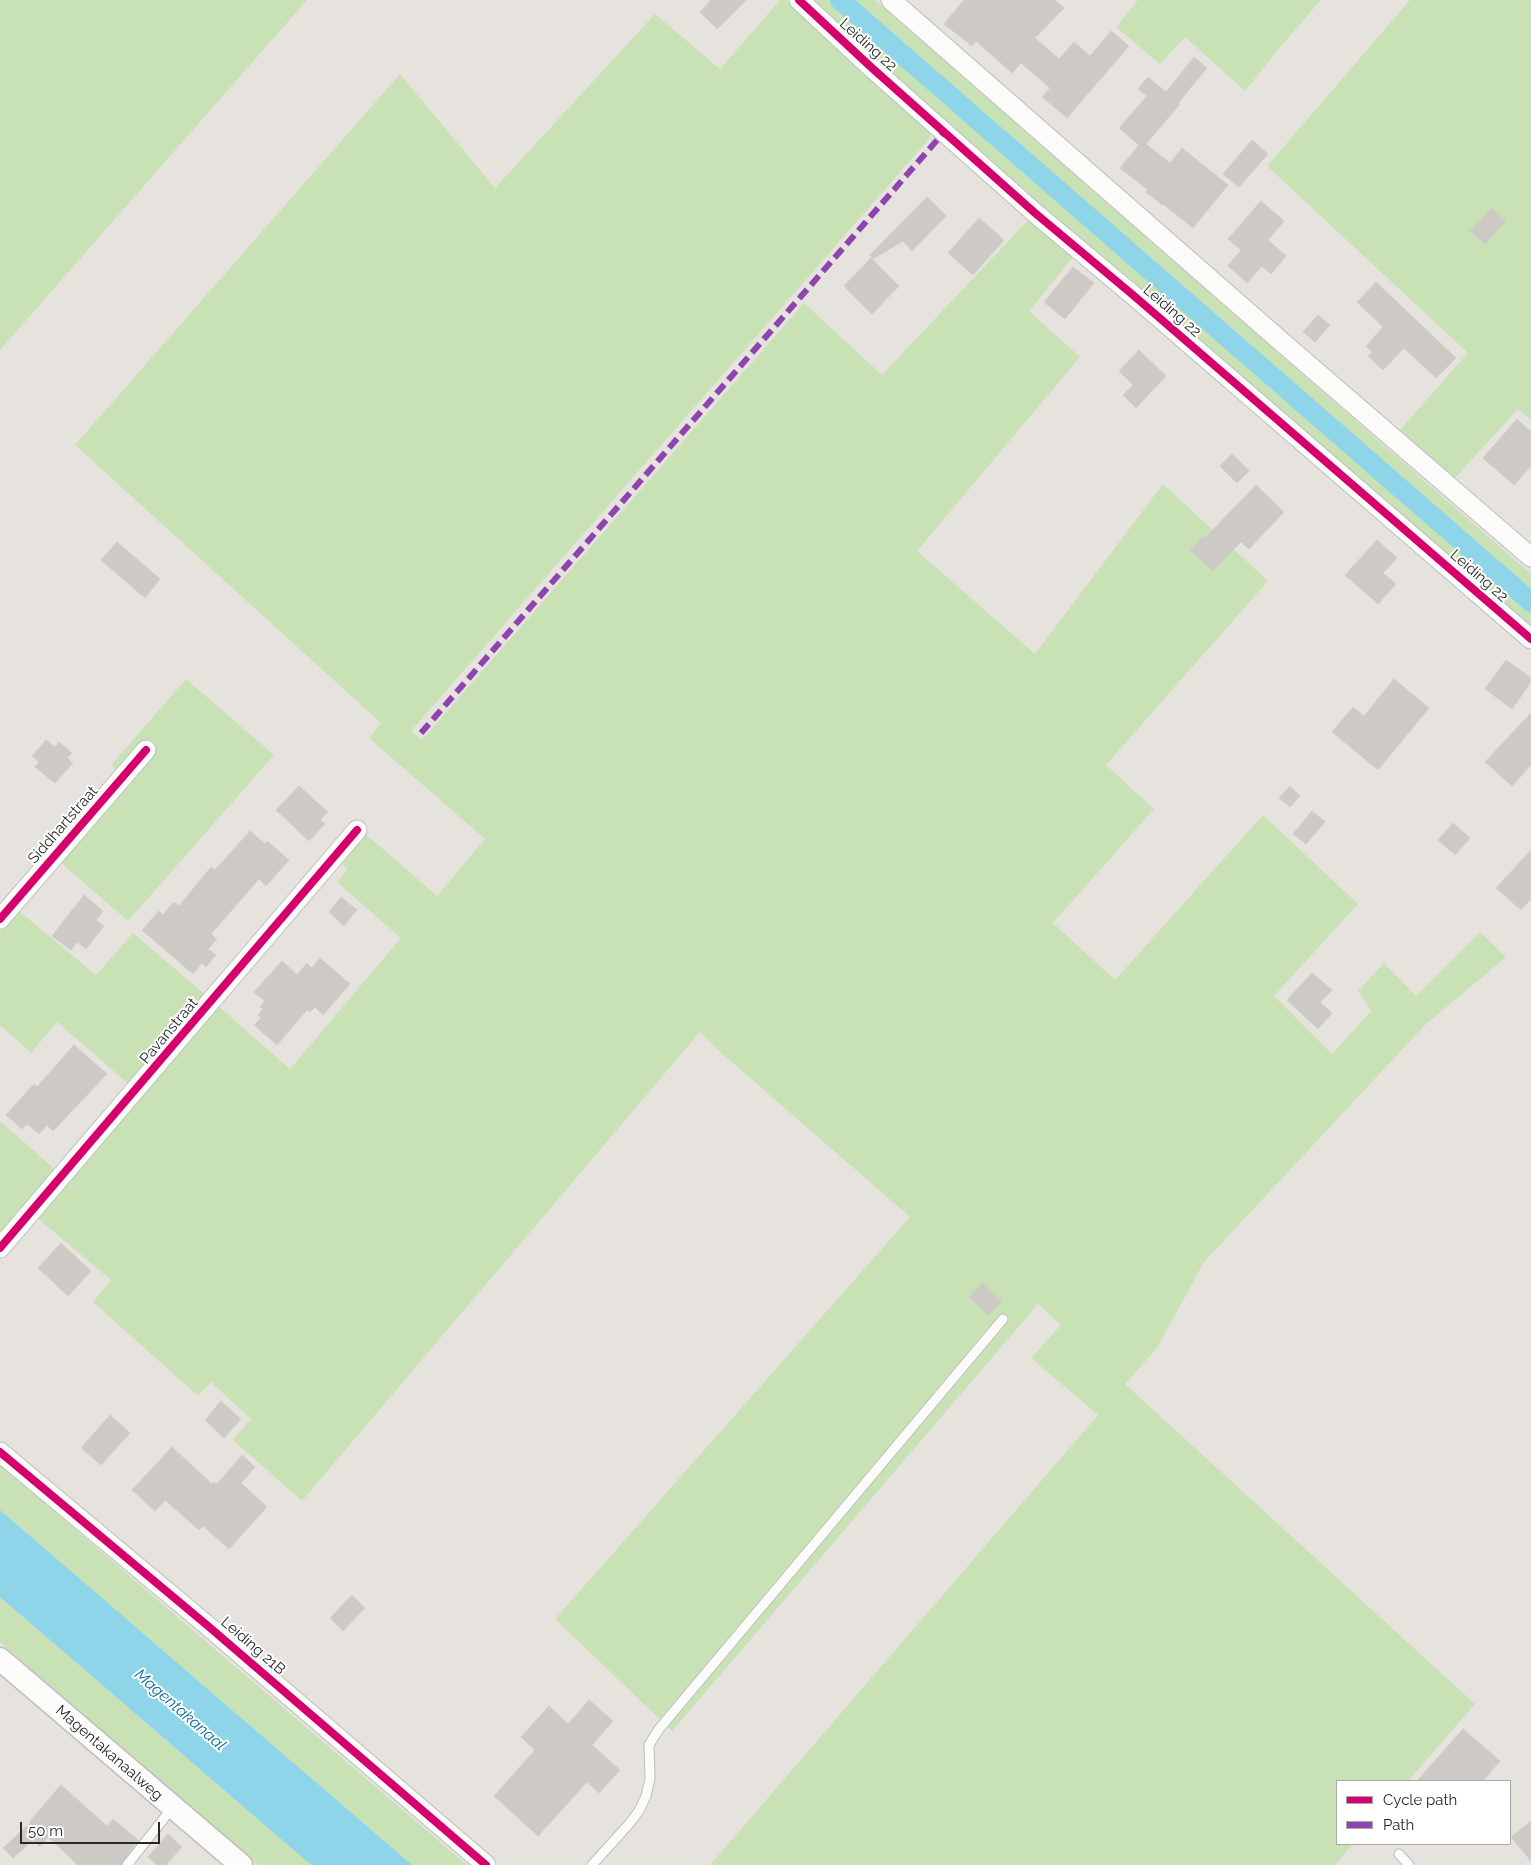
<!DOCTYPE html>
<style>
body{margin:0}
#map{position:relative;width:1531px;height:1865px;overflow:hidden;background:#e6e2dd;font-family:Raleway,sans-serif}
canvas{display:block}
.legend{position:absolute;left:1336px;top:1780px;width:175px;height:65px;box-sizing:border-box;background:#fff;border:1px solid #a9a9a9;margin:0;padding:6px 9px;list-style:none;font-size:15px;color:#272727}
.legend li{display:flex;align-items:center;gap:10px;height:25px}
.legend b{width:25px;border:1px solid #a9a9a9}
.scale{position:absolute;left:20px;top:1822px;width:140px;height:22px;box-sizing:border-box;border:2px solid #272727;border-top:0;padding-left:6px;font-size:15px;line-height:18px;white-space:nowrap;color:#272727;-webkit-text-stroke:4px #fff;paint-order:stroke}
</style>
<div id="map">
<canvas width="1531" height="1865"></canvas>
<ul class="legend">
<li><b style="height:6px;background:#d6006c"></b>Cycle path</li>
<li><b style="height:6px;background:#8e44ad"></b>Path</li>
</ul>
<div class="scale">50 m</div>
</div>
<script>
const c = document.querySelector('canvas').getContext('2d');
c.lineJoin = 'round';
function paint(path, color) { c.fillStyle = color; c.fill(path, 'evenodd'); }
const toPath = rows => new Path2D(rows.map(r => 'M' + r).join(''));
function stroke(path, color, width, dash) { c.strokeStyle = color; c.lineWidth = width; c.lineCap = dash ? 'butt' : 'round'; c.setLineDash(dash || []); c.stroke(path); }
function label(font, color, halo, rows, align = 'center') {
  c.font = font + ' Raleway,sans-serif'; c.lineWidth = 4; c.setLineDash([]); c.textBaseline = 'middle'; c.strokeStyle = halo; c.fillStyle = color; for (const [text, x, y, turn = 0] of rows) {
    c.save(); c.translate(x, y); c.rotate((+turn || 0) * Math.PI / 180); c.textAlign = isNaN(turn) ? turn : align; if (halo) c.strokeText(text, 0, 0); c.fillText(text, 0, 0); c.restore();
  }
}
paint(toPath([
 [0,0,307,0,0,350],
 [780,0,786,0,931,130,929,139,411,731,422,740,804,303,882,375,1031,217,1074,256,1029,311,1080,357,917,551,1035,654,1163,484,1268,581,1106,765,1154,809,1053,923,1115,980,1263,815,1358,904,1274,996,1332,1054,1371,1011,1358,991,1384,963,1416,996,1480,932,1506,957,1426,1024,1204,1262,1157,1348,1125,1384,1475,1704,1408,1781,1337,1781,1337,1844,1353,1844,1335,1865,710,1865,1098,1415,1031,1358,1061,1325,1038,1304,672,1731,555,1619,910,1217,719,1051,700,1032,302,1501,233,1440,251,1419,211,1382,198,1396,93,1302,111,1280,34,1215,217,1005,290,1069,401,938,337,882,347,869,338,861,362,831,437,896,485,839,369,738,381,723,75,445,400,74,495,188,655,14,720,69],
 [808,0,875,0,1531,574,1531,630,1070,236],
 [1138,0,1321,0,1281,46,1245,91,1185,37,1160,64,1116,27],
 [1410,0,1531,0,1531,420,1518,409,1452,481,1398,432,1468,353,1267,166],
 [186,679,274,755,128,921,60,862,129,782,111,765],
 [19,911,96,975,133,933,208,997,131,1086,57,1022,31,1053,0,1025,0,932],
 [0,1121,58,1172,0,1240],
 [0,1465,467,1865,412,1865,0,1510],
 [0,1597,311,1865,258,1865,0,1642]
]), '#c9e2b5');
paint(toPath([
 [0,1510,412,1865,311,1865,0,1597]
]), '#8fd5e9');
stroke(toPath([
 [840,0,1531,602]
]), '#8fd5e9', 20);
const building = toPath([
 [711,0,746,0,717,29,700,12,711,0],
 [964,0,1055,0,1064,8,1035,38,1059,59,1074,42,1090,56,1111,31,1129,46,1067,118,1042,97,1050,88,1021,63,1012,73,976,41,972,46,944,24,964,0],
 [1194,57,1207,68,1178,103,1180,104,1146,144,1170,163,1182,148,1228,185,1193,228,1163,204,1162,205,1146,192,1148,190,1120,168,1139,145,1119,128,1147,96,1138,89,1148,77,1166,92,1194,57],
 [1252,140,1268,154,1239,187,1223,174,1252,140],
 [927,197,946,216,912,251,903,241,873,259,870,255,927,197],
 [1261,201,1284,221,1268,240,1286,256,1271,274,1262,266,1247,283,1228,266,1241,250,1228,239,1261,201],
 [1492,208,1506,221,1485,244,1470,231,1492,208],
 [979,218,1004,240,973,275,948,253,979,218],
 [871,258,899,286,872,314,844,286,871,258],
 [1073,267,1094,283,1065,319,1044,302,1073,267],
 [1376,282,1456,358,1436,378,1404,348,1383,370,1368,356,1372,352,1366,346,1383,327,1357,302,1376,282],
 [1318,315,1330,325,1315,342,1303,332,1318,315],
 [1139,350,1166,376,1136,408,1123,395,1133,385,1119,371,1139,350],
 [1517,419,1531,432,1531,466,1514,485,1483,458,1517,419],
 [1232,454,1249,471,1237,483,1220,466,1232,454],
 [1256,485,1284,512,1249,549,1241,542,1213,571,1190,550,1203,536,1205,538,1256,485],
 [1377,540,1397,558,1383,573,1396,584,1378,604,1345,575,1377,540],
 [117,542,160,579,145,598,101,560,117,542],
 [1506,660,1531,678,1531,682,1512,709,1485,689,1506,660],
 [1394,679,1429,708,1378,770,1332,732,1353,707,1364,716,1394,679],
 [1531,713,1531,765,1512,786,1485,762,1531,713],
 [46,740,55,747,59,742,72,753,67,758,73,763,55,783,35,767,39,762,32,756,46,740],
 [299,786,328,812,320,820,325,824,309,841,276,810,299,786],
 [1290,786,1300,796,1290,807,1279,798,1290,786],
 [1312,811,1325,822,1306,844,1293,834,1312,811],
 [1453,823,1470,838,1455,855,1438,840,1453,823],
 [250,831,265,844,267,841,289,860,266,886,259,879,211,934,217,939,208,949,216,955,206,967,202,963,193,974,142,930,159,911,163,915,174,902,179,906,211,867,215,870,250,831],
 [1531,850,1531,899,1521,910,1496,888,1531,850],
 [84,895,103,911,96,920,104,926,86,949,77,942,71,950,52,936,84,895],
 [341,897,357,910,344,926,329,912,341,897],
 [320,958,350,984,323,1015,315,1007,310,1012,307,1010,277,1045,254,1025,261,1018,258,1015,263,1009,260,1007,265,1001,254,992,282,961,297,975,307,963,312,968,320,958],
 [1312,973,1332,990,1320,1002,1332,1013,1318,1029,1287,1000,1312,973],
 [74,1045,107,1074,53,1131,47,1125,39,1134,27,1124,22,1129,6,1115,34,1084,37,1087,74,1045],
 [61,1243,91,1271,68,1296,38,1268,61,1243],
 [982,1283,1002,1301,988,1316,969,1297,982,1283],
 [221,1401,241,1419,224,1438,205,1420,221,1401],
 [110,1415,130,1433,101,1465,81,1448,110,1415],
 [172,1447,212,1484,214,1482,216,1485,242,1455,255,1467,241,1483,267,1507,229,1549,203,1526,199,1530,165,1500,155,1511,132,1490,172,1447],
 [352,1595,365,1608,343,1631,330,1618,352,1595],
 [589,1700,613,1721,592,1745,620,1770,599,1793,587,1782,538,1836,494,1796,535,1750,521,1737,549,1706,568,1724,589,1700],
 [1463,1729,1500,1761,1483,1781,1417,1781,1463,1729],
 [61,1785,107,1826,113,1819,138,1840,121,1865,78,1865,48,1837,40,1847,33,1840,13,1858,3,1848,31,1822,30,1821,61,1785],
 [1531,1821,1531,1861,1511,1837,1531,1821],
 [168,1834,182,1847,166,1865,157,1865,148,1857,168,1834]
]);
paint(building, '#cdcac6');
stroke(building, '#d1cec9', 1);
const service = toPath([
 [1399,1854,1409,1865],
 [127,1865,173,1807],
 [592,1865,629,1824,639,1811,646,1796,650,1779,649,1745,659,1729,1003,1319]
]);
const minor = toPath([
 [799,0,872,68,1035,213,1133,295,1531,639],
 [891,0,1283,343,1531,557],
 [0,919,146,750],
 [0,1248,357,830],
 [0,1452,208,1626,486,1865]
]);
const tertiary = toPath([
 [0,1659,241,1865]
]);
stroke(service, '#bfbebf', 11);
stroke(minor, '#bfbebf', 21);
stroke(tertiary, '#bfbebf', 25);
stroke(service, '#fbfbfa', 9);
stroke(minor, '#fbfbfa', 19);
stroke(tertiary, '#fbfbfa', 22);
stroke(toPath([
 [421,733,945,131]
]), '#8e44ad', 6, [12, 6]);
stroke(toPath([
 [799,0,872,68,1035,213,1133,295,1531,639],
 [0,919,146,750],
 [0,1248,357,830],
 [0,1452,208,1626,486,1865]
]), '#d6006c', 8);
label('15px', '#272727', '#fff', [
 ["Leiding 22",868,45,42],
 ["Leiding 22",1172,311,41],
 ["Leiding 22",1479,576,41],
 ["Siddhartstraat",63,825,-49],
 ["Pavanstraat",169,1031,-50],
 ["Leiding 21B",253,1646,41],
 ["Magentakanaalweg",109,1753,41]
]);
label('italic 16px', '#0d6b96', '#fff', [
 ["Magentakanaal",180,1710,41]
]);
</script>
